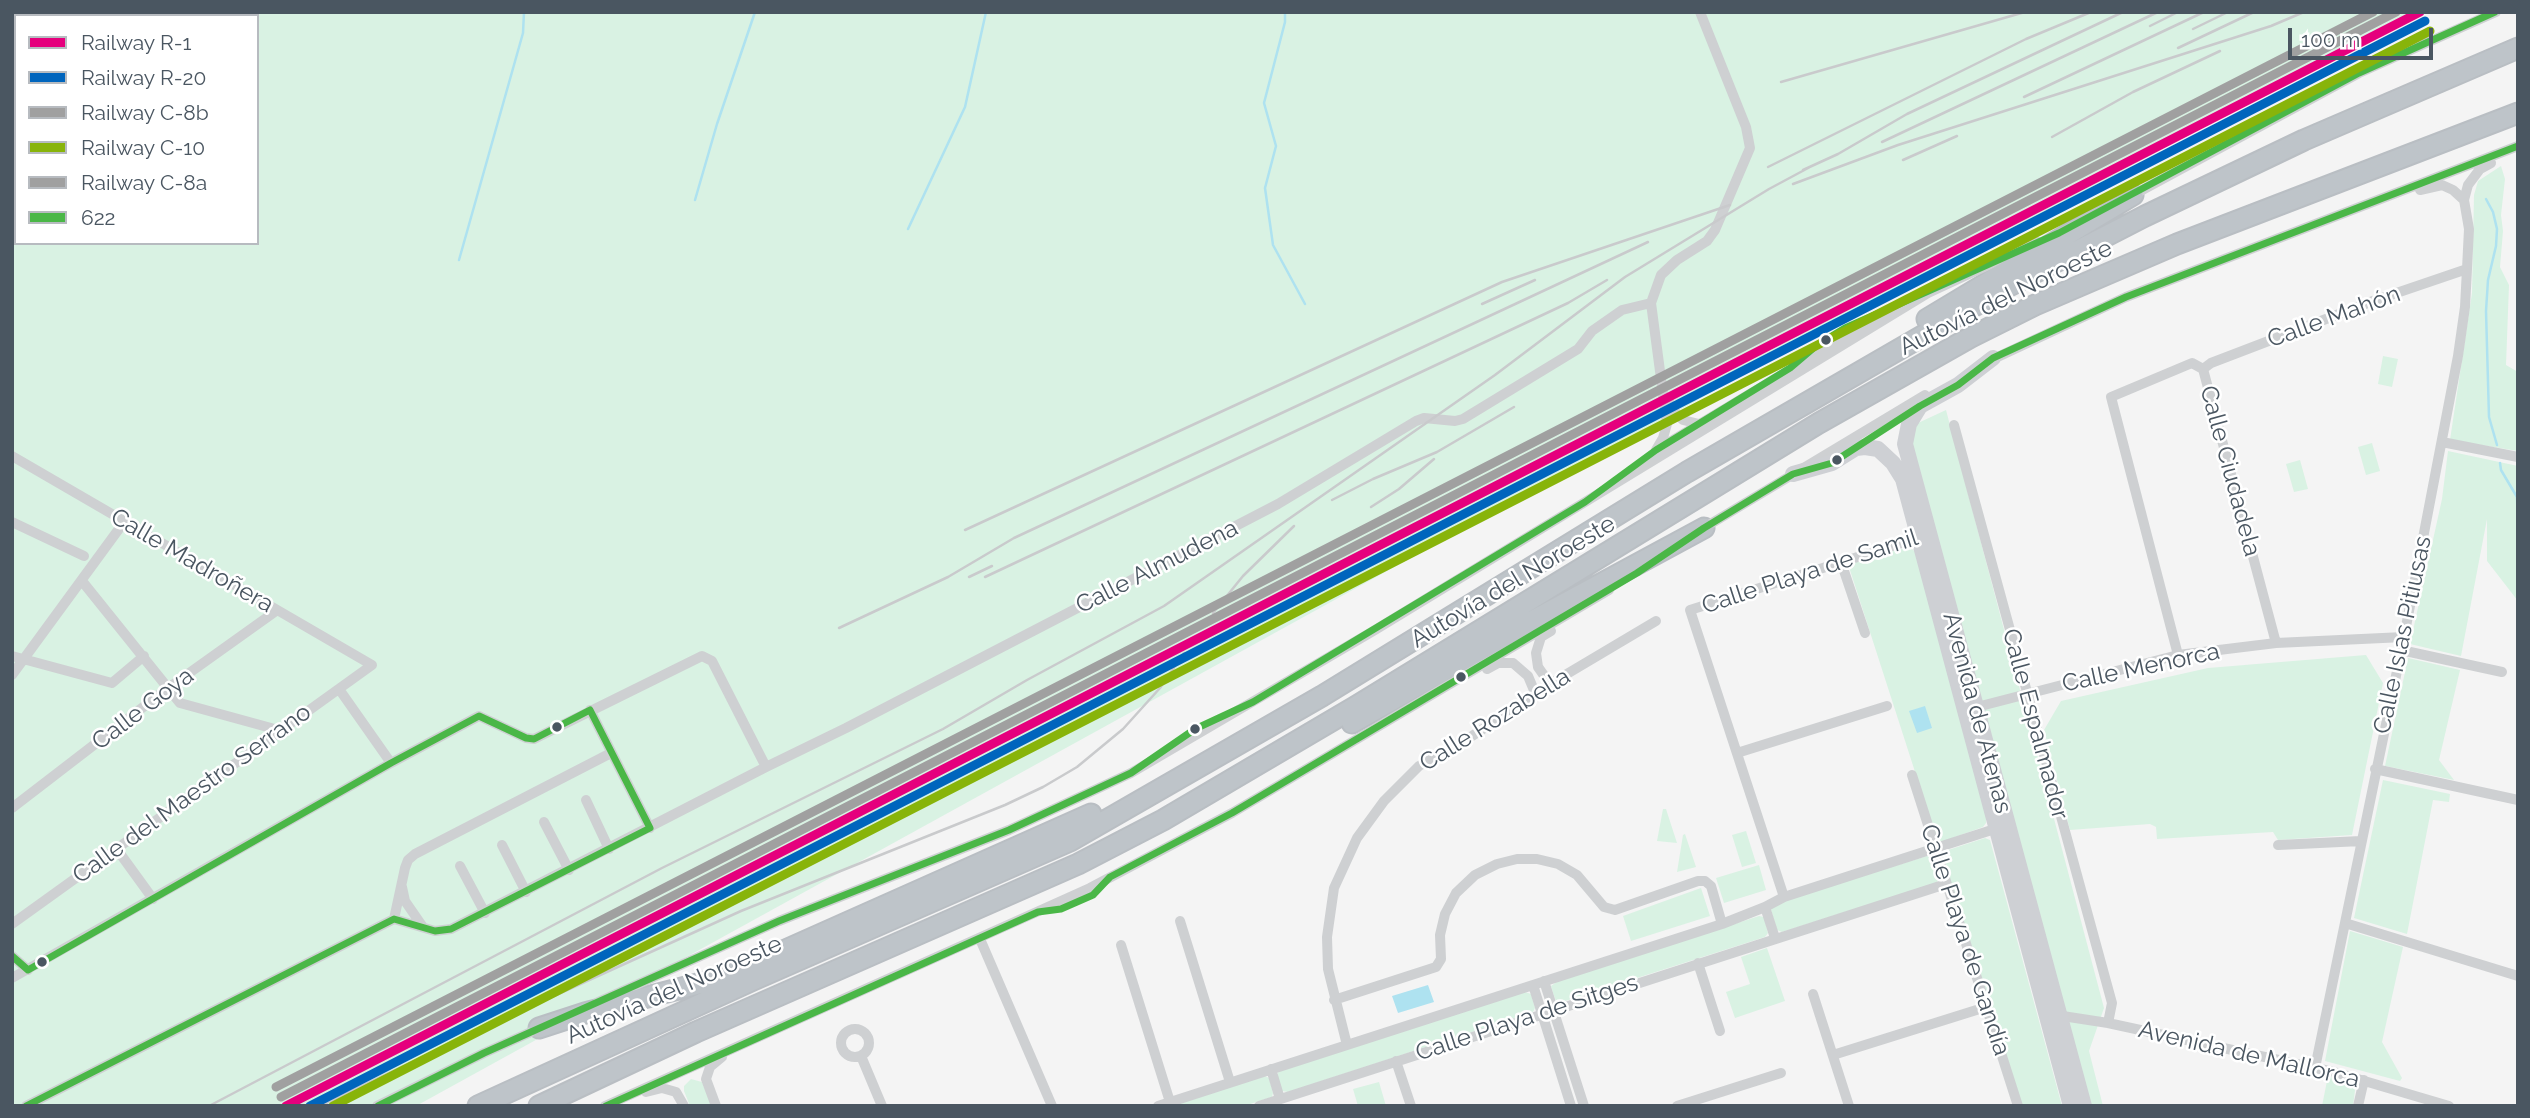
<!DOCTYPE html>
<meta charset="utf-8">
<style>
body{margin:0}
#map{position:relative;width:2530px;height:1118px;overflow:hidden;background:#f4f4f4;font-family:Raleway,sans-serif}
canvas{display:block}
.frame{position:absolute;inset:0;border:14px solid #4a5661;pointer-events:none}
.legend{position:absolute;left:14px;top:14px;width:245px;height:231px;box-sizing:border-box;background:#fff;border:2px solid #b7bbc0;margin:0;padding:9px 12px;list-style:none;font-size:21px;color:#4a5661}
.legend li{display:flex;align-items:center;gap:14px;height:35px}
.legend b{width:35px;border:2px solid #b7bbc0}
.scale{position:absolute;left:2288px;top:28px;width:145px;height:32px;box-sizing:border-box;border:4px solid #4a5661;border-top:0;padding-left:9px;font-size:21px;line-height:24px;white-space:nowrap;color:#4a5661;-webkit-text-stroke:5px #fff;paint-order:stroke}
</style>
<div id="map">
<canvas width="2530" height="1118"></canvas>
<div class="frame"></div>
<ul class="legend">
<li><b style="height:9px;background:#e5007d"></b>Railway R-1</li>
<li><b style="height:9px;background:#0065bd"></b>Railway R-20</li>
<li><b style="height:9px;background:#a0a0a0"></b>Railway C-8b</li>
<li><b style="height:9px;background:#88b40a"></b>Railway C-10</li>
<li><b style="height:9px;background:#a0a0a0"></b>Railway C-8a</li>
<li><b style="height:9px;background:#4ab747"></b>622</li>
</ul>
<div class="scale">100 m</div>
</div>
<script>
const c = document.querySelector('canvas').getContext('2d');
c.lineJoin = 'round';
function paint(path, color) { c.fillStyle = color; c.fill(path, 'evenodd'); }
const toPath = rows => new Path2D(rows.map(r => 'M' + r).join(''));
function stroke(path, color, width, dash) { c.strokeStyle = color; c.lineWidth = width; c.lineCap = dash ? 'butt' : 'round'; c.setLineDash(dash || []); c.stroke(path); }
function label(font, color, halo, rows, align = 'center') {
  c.font = font + ' Raleway,sans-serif'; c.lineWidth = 5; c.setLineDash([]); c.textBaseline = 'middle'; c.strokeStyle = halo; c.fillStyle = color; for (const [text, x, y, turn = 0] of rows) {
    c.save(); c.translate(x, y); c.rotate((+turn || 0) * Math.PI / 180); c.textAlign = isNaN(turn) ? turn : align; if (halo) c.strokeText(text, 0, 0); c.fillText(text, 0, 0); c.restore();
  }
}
paint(toPath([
 [12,12,2419,12,1821,332,416,1106,12,1106],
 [16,16,257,16,257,243,16,243],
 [2501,166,2505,179,2501,215,2503,231,2500,267,2509,285,2506,365,2518,372,2518,451,2450,440,2472,293,2474,195,2478,181],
 [2383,356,2398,359,2392,387,2378,384],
 [1946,410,2104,1008,2089,1051,2103,1106,2091,1106,1912,445,1913,433,1918,423],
 [2372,443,2380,471,2366,475,2358,447],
 [2448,451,2518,466,2518,601,2487,561,2487,519,2461,656,2410,644,2442,499],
 [2300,460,2308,489,2294,492,2286,464],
 [1910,548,1916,552,1986,815,1986,823,1983,827,1941,842,1937,840,1849,567,1851,563,1900,549],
 [2366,655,2383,683,2352,835,2278,840,2273,832,2157,839,2156,827,2150,824,2070,830,2044,730,2061,701,2208,668],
 [2408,658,2460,670,2439,760,2454,780,2385,766],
 [2383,780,2450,794,2449,802,2433,800,2407,934,2354,918],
 [1663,809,1666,809,1677,843,1657,841],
 [1746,831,1756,863,1742,867,1732,835],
 [1685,834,1696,867,1677,872,1683,835],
 [1985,838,1990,840,2062,1106,2022,1106,1942,855,1945,851],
 [1927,856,1933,858,1940,878,1936,883,1782,932,1777,930,1771,910,1774,903],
 [1759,865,1766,890,1724,903,1716,878],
 [1701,888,1710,916,1631,941,1623,916],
 [1759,916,1764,917,1768,933,1765,937,1562,1002,1556,1001,1553,993,1551,986,1558,981],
 [2350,931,2403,947,2382,1042,2402,1078,2400,1081,2325,1061],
 [1767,948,1785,1001,1735,1018,1726,992,1750,984,1741,957],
 [1525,992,1531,994,1535,1008,1533,1012,1288,1092,1282,1091,1277,1075,1279,1071],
 [1265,1076,1269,1078,1273,1093,1272,1097,1244,1106,1172,1106],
 [2328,1076,2356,1083,2353,1106,2322,1106],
 [691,1079,702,1082,712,1106,690,1106,684,1091,684,1086],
 [1379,1082,1386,1106,1358,1106,1353,1089]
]), '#d9f2e3');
paint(toPath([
 [1925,706,1932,728,1917,733,1909,711],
 [1428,985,1434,1002,1398,1013,1392,996]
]), '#aee2f0');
stroke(toPath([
 [1285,12,1285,22,1264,103,1276,146,1265,188,1273,245,1305,304],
 [2486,199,2493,212,2497,229,2496,246,2488,280,2486,311,2489,417,2497,445],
 [695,200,717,124,755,12],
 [908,229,965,107,986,12],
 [459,260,523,33,524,12],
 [2500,463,2501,470,2517,497,2518,530]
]), '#aee2f0', 2.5);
const highway = toPath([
 [1927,319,2133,195],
 [1352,723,1530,622,1704,528],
 [539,1028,585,1013,725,977,1091,814],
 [478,1106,753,980,1070,841,1322,696,1687,472,2007,287,2145,216,2304,140,2518,48],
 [539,1106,696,1032,1078,864,1163,820,1355,707,1819,423,1971,337,2035,305,2177,244,2518,113]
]);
stroke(highway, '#b9bec3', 23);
stroke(toPath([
 [2420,190,2442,185,2453,190,2464,200],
 [2131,196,2359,73,2496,12],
 [1989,361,2126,297,2518,146],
 [2203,369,2211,363,2373,301,2467,269],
 [1668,400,1673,410,1683,420,1699,424],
 [1954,425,2112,1003,2108,1023],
 [2442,442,2518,457],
 [1658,449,1890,310],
 [1656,450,1663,438,1667,424,1651,303,1661,275,1677,260,1707,241,1715,230,1750,148,1746,127,1700,12],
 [12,456,372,665,12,924],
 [12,522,84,556],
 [1702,529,1925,395],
 [1841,562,1865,633],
 [82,581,180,703,282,731],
 [2401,650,2502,672],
 [2178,655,2111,397,2192,363,2203,369,2276,643],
 [12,656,112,683,144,656],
 [1487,669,1498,663,1513,663,1528,676,1536,695],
 [12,675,124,522],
 [1550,684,1538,667,1536,653,1541,637,1551,631],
 [339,689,391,763],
 [1973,708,2178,655,2276,643,2404,637],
 [590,710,650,828],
 [1737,753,1887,706],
 [2375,769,2518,800],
 [1912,775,2018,1106],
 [586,800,609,849],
 [12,808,164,691,276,611],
 [544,822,569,870],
 [502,845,526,892],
 [2278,845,2361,841],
 [116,848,153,899],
 [460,866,485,913],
 [402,887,405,901,423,927],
 [1784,897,1690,610,1924,536],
 [1765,907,1775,938],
 [394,919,435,931,451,929,766,767,846,728,1278,504,1416,421,1424,418,1455,421,1463,419,1578,349,1592,331,1622,310,1651,303],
 [394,919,405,868,408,860,415,854,611,753],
 [1180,921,1230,1082],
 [2345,923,2518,976],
 [980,939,1052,1106],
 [1121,945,1170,1102],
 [12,956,28,970],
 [1698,963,1720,1031],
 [12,978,391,763,479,716,526,738,534,739,702,656,712,661,766,767],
 [1544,981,1584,1106],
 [1533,985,1571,1106],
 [1813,994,1849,1106],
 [1334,1000,1436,967,1441,959,1440,935,1445,914,1456,893,1475,875,1497,864,1517,859,1537,859,1558,864,1577,875,1604,907,1615,910,1698,881,1705,881,1711,886,1722,924],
 [598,1002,779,921,1009,830,1131,773,1375,630,1928,293,2038,242],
 [2056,1015,2108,1023,2334,1072,2449,1106],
 '841 1043a14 14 0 1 1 28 0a14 14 0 1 1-28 0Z',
 [1347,1045,1328,969,1327,937,1334,888,1357,838,1384,801,1419,766,1472,736,1536,695,1550,684,1656,621],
 [1833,1055,1986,1007],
 [861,1056,882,1106],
 [1396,1061,1411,1106],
 [2315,1068,2404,637,2458,356,2465,307,2467,269,2469,229,2464,200,2468,185,2480,169,2491,163],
 [1271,1069,1280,1099],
 [646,1092,662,1088,676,1092,684,1106],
 [26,1106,394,919],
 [377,1106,484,1053,542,1027],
 [605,1106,1090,888,1232,813,1609,590],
 [716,1106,706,1079,710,1067,722,1057],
 [1158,1106,1722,924,1765,907,1784,897,2001,827],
 [1259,1106,1946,884],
 [1677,1106,1781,1073],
 [2358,1106,2364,1080]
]), '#ced0d2', 10);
stroke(toPath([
 [1993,358,1958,385,1920,406,1909,424,1905,444,2084,1106],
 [1793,474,1832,463,1856,448,1865,447,1878,449,1893,463,1903,479,2071,1106]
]), '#ced0d4', 16);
stroke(highway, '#bec4c9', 19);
stroke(toPath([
 [2150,26,2178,12],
 [2193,29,2228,12],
 [2178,48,2254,12],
 [1781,82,2025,12],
 [2024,97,2204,12],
 [2052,137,2133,92,2220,51],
 [1882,142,2158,12],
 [1903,160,1957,136],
 [1768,167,2026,39,2091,12],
 [1803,170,1838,154,1907,114,2123,12],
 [1793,184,1898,145,2271,26,2304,12],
 [1482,304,1535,280],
 [1332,500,1373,479,1437,452,1514,407],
 [1371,507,1399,489,1434,459],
 [965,530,1502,282,1730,205],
 [969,577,992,566],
 [985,577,1568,303,1607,280],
 [1213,613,1243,576,1294,526],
 [839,628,948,577,1014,538,1648,242],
 [209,1106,662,868,943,729,1027,680,1164,606,1495,375,1625,277,1769,189,1810,167],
 [320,1106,477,1031,741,911,1005,805,1043,787,1077,767,1123,729,1160,688,1184,653]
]), '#c9cacc', 2.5);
stroke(toPath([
 [12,956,28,970,391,763,479,716,526,738,534,739,590,710,650,828,451,929,435,931,394,919,26,1106],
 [378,1106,484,1053,779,921,1009,830,1131,773,1195,729,1253,702,1585,502,1656,450,1790,368,1817,345,1845,328,2059,233,2359,73,2495,12],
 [606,1106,1038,912,1061,909,1093,895,1110,877,1232,813,1637,573,1704,528,1793,474,1832,463,1920,406,1958,385,1993,358,2126,297,2518,146]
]), '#4ab747', 7);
stroke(toPath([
 [286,1106,2420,12]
]), '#e5007d', 9);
stroke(toPath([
 [310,1106,2425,21]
]), '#0065bd', 9);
stroke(toPath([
 [281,1097,2396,12]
]), '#a0a0a0', 9);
stroke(toPath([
 [333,1106,2430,31]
]), '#88b40a', 9);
stroke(toPath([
 [276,1087,2373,12]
]), '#a0a0a0', 9);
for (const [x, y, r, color] of [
 [1826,340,6,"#4a5661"],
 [1837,460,6,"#4a5661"],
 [1461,677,6,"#4a5661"],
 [557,727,6,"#4a5661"],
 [1195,729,6,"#4a5661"],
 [42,962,6,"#4a5661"]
]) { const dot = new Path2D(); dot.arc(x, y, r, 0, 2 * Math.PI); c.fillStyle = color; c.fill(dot); stroke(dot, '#fff', 2.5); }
label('24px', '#4a5661', '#fff', [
 ["Autovía del Noroeste",2006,298,-26],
 ["Calle Mahón",2334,317,-20],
 ["Calle Ciudadela",2230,471,75],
 ["Calle Madroñera",192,561,30],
 ["Calle Almudena",1157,567,-27],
 ["Calle Playa de Samil",1810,572,-18],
 ["Autovía del Noroeste",1513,582,-31],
 ["Calle Islas Pitiusas",2403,635,-78],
 ["Calle Menorca",2141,668,-12],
 ["Calle Goya",143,709,-37],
 ["Avenida de Atenas",1977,713,75],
 ["Calle Rozabella",1495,720,-32],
 ["Calle Espalmador",2035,724,75],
 ["Calle del Maestro Serrano",192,794,-36],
 ["Calle Playa de Gandía",1965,940,72],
 ["Autovía del Noroeste",674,990,-24],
 ["Calle Playa de Sitges",1527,1018,-18],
 ["Avenida de Mallorca",2249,1055,13]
]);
</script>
